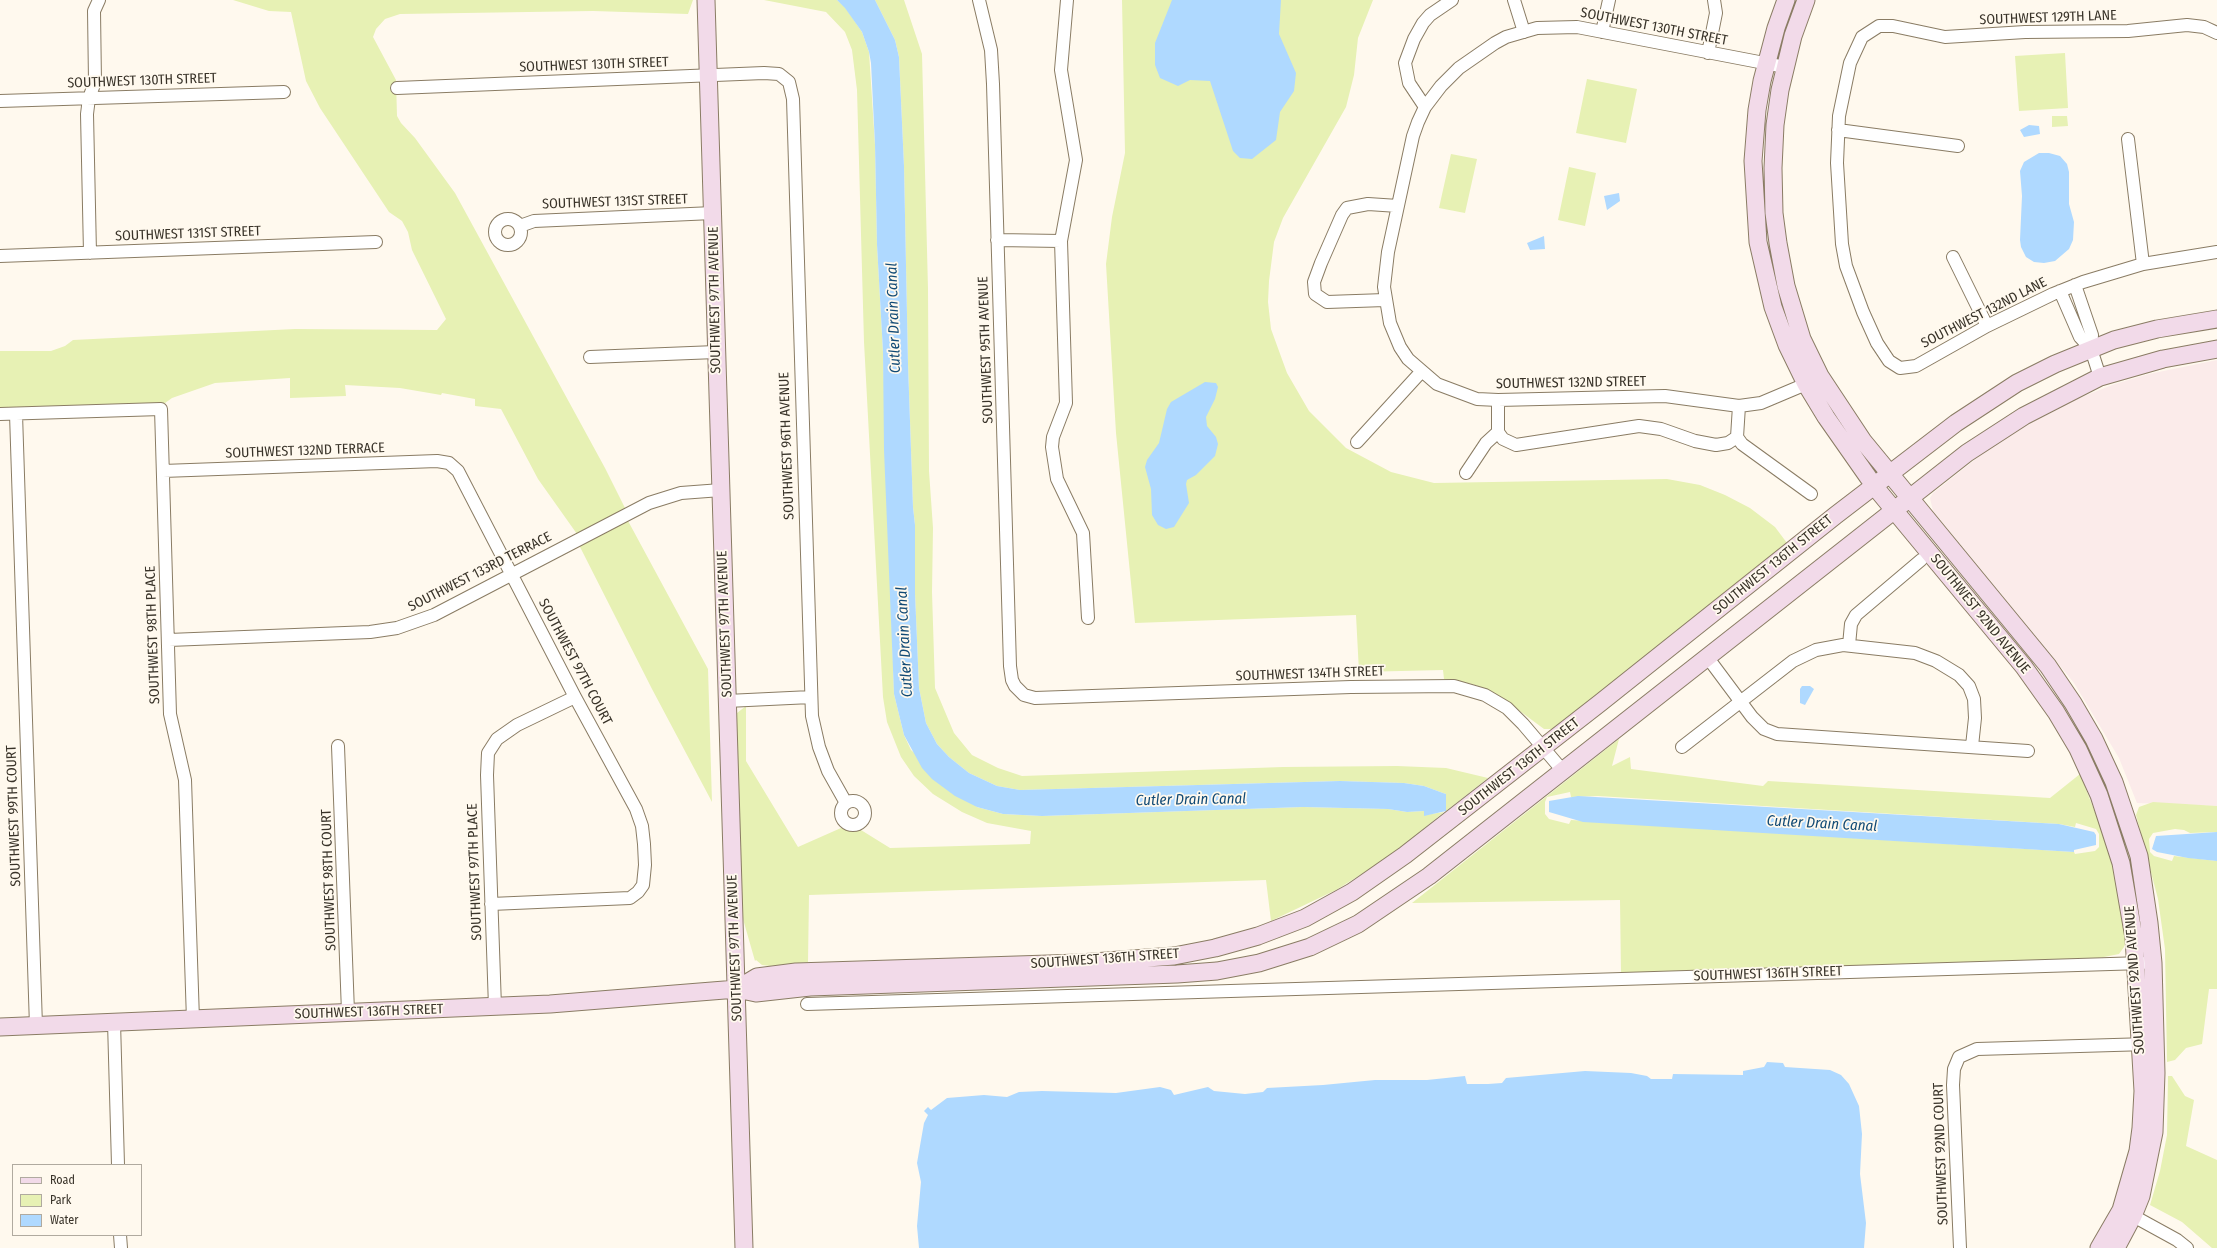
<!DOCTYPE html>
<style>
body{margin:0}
#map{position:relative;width:2217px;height:1248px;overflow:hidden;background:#fff9ee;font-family:"Fira Sans Condensed",sans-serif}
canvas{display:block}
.legend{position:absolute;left:12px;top:1164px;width:130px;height:72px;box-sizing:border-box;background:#fff9ee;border:1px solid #b0aa9f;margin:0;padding:5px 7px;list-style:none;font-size:12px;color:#393329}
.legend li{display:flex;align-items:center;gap:8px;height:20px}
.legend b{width:20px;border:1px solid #b0aa9f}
</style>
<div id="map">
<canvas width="2217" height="1248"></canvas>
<ul class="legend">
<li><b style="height:5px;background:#f2dae9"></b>Road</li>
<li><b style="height:11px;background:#e7f1b4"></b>Park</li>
<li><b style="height:11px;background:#afd9ff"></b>Water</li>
</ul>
</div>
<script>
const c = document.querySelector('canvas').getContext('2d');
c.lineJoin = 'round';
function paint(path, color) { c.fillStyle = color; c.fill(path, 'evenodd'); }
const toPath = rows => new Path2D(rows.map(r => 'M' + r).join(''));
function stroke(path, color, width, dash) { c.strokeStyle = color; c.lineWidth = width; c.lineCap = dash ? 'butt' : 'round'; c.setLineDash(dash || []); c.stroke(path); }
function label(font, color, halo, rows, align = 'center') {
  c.font = font + ' "Fira Sans Condensed",sans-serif'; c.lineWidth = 3.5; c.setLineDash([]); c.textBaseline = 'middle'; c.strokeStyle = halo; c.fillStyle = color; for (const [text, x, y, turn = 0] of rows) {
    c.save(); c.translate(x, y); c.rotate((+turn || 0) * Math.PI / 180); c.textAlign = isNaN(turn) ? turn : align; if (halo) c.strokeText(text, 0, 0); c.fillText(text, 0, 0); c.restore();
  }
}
paint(toPath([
 [2217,360,2217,806,2137,803,2119,758,2074,683,1933,511,1930,498,1933,493,1987,450,2029,423,2074,400,2115,384,2149,374]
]), '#fbebea');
paint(toPath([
 [233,0,693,0,688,14,593,11,400,14,385,19,376,29,373,37,396,80,397,116,401,123,415,138,455,193,605,468,626,510,577,534,538,479,501,409,475,406,475,399,442,393,441,395,400,388,345,385,346,396,290,398,290,378,215,383,172,398,165,403,0,411,0,351,51,351,65,346,73,340,295,329,437,330,446,319,412,250,408,232,402,221,389,212,320,108,306,81,291,12,269,11],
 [764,0,837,0,845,7,862,32,869,52,875,145,877,245,883,352,894,694,904,735,911,750,977,807,1003,814,1042,816,1303,807,1388,809,1407,812,1424,811,1425,815,1444,812,1392,855,1336,890,1271,921,1266,880,809,895,808,962,770,966,762,965,756,960,755,961,743,919,738,849,734,722,737,713,746,706,746,761,798,847,841,828,852,831,861,830,890,848,1030,844,1031,831,987,823,962,812,933,794,914,776,901,757,887,722,883,697,864,342,857,90,852,50,845,32,826,12],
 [875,0,904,0,922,54,928,289,929,471,933,528,932,592,935,688,954,733,972,755,998,768,1022,776,1283,767,1397,766,1446,768,1488,778,1446,811,1446,794,1443,793,1424,786,1404,783,1340,781,1020,790,997,786,969,773,949,757,937,744,926,723,919,688,915,593,915,525,913,507,908,364,904,166,899,57,895,40],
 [1122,0,1373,0,1358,38,1354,75,1346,107,1283,218,1274,242,1269,281,1268,302,1271,329,1287,373,1309,411,1346,448,1391,472,1434,483,1667,479,1700,485,1725,495,1750,508,1775,527,1787,543,1756,571,1552,729,1544,729,1501,697,1486,689,1472,684,1444,679,1443,670,1359,672,1356,615,1135,623,1116,433,1106,264,1112,217,1125,153],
 [2065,53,2068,108,2019,111,2015,56],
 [1587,79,1637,89,1626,143,1576,133],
 [2052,116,2067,116,2068,126,2052,127],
 [1451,154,1477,159,1465,213,1439,208],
 [1569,167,1596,173,1585,226,1558,220],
 [627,519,708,669,712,802,652,689,579,545],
 [1619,739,1612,766,1630,757,1631,769,1763,786,1768,781,2050,798,2080,774,2103,833,2115,876,2122,912,2126,940,2124,947,2119,954,2094,959,1621,973,1620,900,1412,903],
 [1570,792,1571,797,1598,796,2059,824,2075,827,2076,823,2096,829,2099,834,2099,847,2095,851,2075,854,2074,852,1571,820,1569,824,1549,819,1545,814,1545,802,1547,797],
 [2153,802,2217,806,2217,832,2190,833,2184,830,2175,829,2153,833,2149,839,2150,852,2154,856,2172,861,2174,856,2217,861,2217,989,2209,989,2202,1044,2186,1048,2175,1060,2167,1062,2165,949,2158,899,2136,815,2139,807],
 [2168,1076,2172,1076,2185,1096,2194,1100,2186,1146,2217,1160,2217,1248,2212,1248,2182,1222,2150,1205,2160,1171,2167,1135]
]), '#e7f1b4');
paint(toPath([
 [837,0,875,0,895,40,899,57,904,166,908,364,913,507,915,525,915,593,919,688,926,723,937,744,949,757,969,773,997,786,1020,790,1340,781,1404,783,1424,786,1443,793,1446,794,1446,811,1424,816,1424,811,1407,812,1388,809,1303,807,1042,816,1003,814,977,807,955,796,932,779,922,768,904,735,894,694,884,450,883,352,877,245,875,145,871,63,869,52,862,32,845,8],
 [1172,0,1281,0,1279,34,1296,73,1294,91,1280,112,1276,140,1252,159,1240,158,1233,151,1210,81,1190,80,1178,86,1160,78,1155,65,1155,43],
 [2029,125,2039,126,2040,134,2024,137,2020,130],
 [2039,153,2049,153,2060,156,2067,164,2069,172,2069,204,2074,222,2073,240,2069,249,2055,261,2044,263,2034,262,2026,257,2021,247,2020,240,2022,196,2020,171,2024,162],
 [1619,193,1620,201,1607,210,1604,196],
 [1544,236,1545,249,1530,250,1527,243],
 [1205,382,1216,383,1218,387,1215,399,1206,417,1207,426,1216,437,1218,444,1215,456,1196,475,1187,480,1186,484,1189,503,1174,527,1166,529,1158,525,1152,515,1151,489,1145,467,1147,460,1159,443,1167,409,1171,402],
 [1802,686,1810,686,1814,689,1805,705,1800,703,1800,689],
 [1578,796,2059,824,2094,832,2096,835,2096,845,2074,850,2074,852,1583,822,1549,812,1549,801],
 [2217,832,2217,861,2188,858,2157,852,2152,849,2156,836],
 [1767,1062,1783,1063,1785,1067,1830,1070,1841,1075,1849,1084,1859,1106,1862,1134,1860,1174,1866,1223,1864,1248,919,1248,917,1226,921,1182,917,1163,924,1123,928,1115,924,1111,928,1107,931,1110,947,1098,984,1095,1007,1097,1019,1092,1042,1091,1116,1093,1160,1087,1171,1090,1174,1095,1208,1087,1214,1091,1245,1094,1263,1092,1267,1088,1323,1085,1375,1080,1427,1080,1465,1076,1467,1084,1488,1084,1502,1083,1506,1078,1585,1071,1631,1073,1647,1076,1651,1079,1672,1079,1673,1074,1743,1075,1743,1071,1764,1067]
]), '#afd9ff');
const street = toPath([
 [979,0,991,50,993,84,1010,666,1012,680,1015,686,1024,695,1035,698,1351,687,1454,686,1485,695,1507,708,1523,724,1563,771],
 [1067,0,1061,70,1076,160,1061,241,1066,403,1053,437,1052,447,1057,479,1083,533,1088,618],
 [1514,0,1524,32],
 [1602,32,1609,0],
 [2217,33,2204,27,2187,25,2128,31,2025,32,1945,37,1893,26,1879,26,1862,37,1850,63,1839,116,1837,163,1842,244,1846,266,1863,312,1877,343,1889,361,1900,368,1916,366,1987,326,2053,294,2083,282,2143,264,2217,252],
 [1708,53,1716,13,1714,0],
 [1785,67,1577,27,1537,28,1506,37,1495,43,1459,68,1441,86,1425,107,1418,122,1413,136,1388,252,1384,287,1390,323,1400,347,1408,359,1437,384,1477,399,1498,400,1665,396,1739,406,1761,403,1806,384],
 [397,88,764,73,779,74,789,82,793,99,812,716,819,747,828,771,846,803],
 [0,101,284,92],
 [1425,107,1409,83,1405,63,1414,39,1423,23,1430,15,1452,0],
 [1838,130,1958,146],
 [2128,139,2143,264],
 '495 232a13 13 0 1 1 26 0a13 13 0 1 1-26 0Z',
 [520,226,534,221,713,213],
 [997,240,1061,241],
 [90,253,87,114,89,98,95,82,94,11,99,0],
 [0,256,376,242],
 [1953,257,1987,326],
 [2075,285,2092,335,2091,349,2100,377],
 [2060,291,2080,337,2091,349],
 [1385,300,1327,302,1315,294,1314,282,1321,263,1342,215,1347,208,1368,204,1398,206],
 [590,357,716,352],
 [1498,400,1498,432,1503,439,1516,445,1639,426,1661,429,1695,441,1716,445,1728,443,1737,437],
 [1739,406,1737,437,1742,444,1811,494],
 [0,414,161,409,170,714,185,780,193,1020],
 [16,414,36,1026],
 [1357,442,1421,372],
 [163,471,437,461,449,463,458,471,575,697,636,809,642,826,644,844,645,865,643,885,638,892,630,898,491,904],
 [1466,473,1486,443,1498,432],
 [169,640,370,632,397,628,434,615,649,503,681,493,721,490],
 [1849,645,1851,624,1856,615,1921,560],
 [1708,658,1752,717,1764,729,1777,734,2028,751],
 [727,701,811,697],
 [338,746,348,1012],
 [1682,747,1793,661,1816,650,1843,645,1915,653,1936,661,1959,675,1969,686,1974,699,1975,718,1972,746],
 '841 813a12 12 0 1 1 24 0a12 12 0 1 1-24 0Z',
 [807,1004,2143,963],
 [495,1007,487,775,488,753,497,739,517,725,575,697],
 [114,1022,118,1165],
 [2126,1212,2177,1240,2187,1248],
 [120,1235,121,1248],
 [1960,1248,1953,1085,1954,1069,1959,1057,1977,1049,2148,1044]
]);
const secondary = toPath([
 [706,0,744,1248],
 [1786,0,1776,28,1762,81,1757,110,1753,161,1758,242,1773,307,1787,345,1806,384,1826,417,1875,487,2024,667,2056,712,2078,749,2099,795,2121,863,2134,938,2143,1091,2141,1128,2138,1151,2121,1210,2099,1248],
 [1806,0,1793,36,1780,90,1775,125,1773,168,1774,213,1778,243,1786,286,1802,339,1820,376,1863,441,2048,666,2073,703,2094,739,2114,782,2139,856,2149,923,2153,963,2156,1073,2154,1132,2141,1196,2133,1216,2116,1248],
 [737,989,757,977,796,972,1080,963,1174,956,1215,948,1258,936,1305,918,1352,892,1405,855,1600,703,1836,515,1956,423,2017,383,2055,364,2114,340,2157,329,2217,319],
 [0,1027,550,1004,737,989,756,993,810,987,1177,974,1217,971,1259,963,1310,947,1358,924,1429,876,1967,453,2024,416,2100,377,2163,359,2217,349]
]);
stroke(street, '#8a7c64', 14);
stroke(secondary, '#8a7c64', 19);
stroke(street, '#fff', 12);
stroke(secondary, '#f2dae9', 17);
label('14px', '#393329', '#fff9ee', [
 ["SOUTHWEST 129TH LANE",2048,18,-2],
 ["SOUTHWEST 130TH STREET",1654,27,11],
 ["SOUTHWEST 130TH STREET",594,65,-2],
 ["SOUTHWEST 130TH STREET",142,81,-2],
 ["SOUTHWEST 131ST STREET",615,202,-2],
 ["SOUTHWEST 131ST STREET",188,234,-2],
 ["SOUTHWEST 97TH AVENUE",715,300,-91],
 ["SOUTHWEST 132ND LANE",1984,313,-27],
 ["SOUTHWEST 95TH AVENUE",986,350,-92],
 ["SOUTHWEST 132ND STREET",1571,383,-1],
 ["SOUTHWEST 96TH AVENUE",787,446,-92],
 ["SOUTHWEST 132ND TERRACE",305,451,-2],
 ["SOUTHWEST 136TH STREET",1773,565,-39],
 ["SOUTHWEST 133RD TERRACE",480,572,-27],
 ["SOUTHWEST 92ND AVENUE",1980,614,51],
 ["SOUTHWEST 97TH AVENUE",725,624,-92],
 ["SOUTHWEST 98TH PLACE",153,635,-92],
 ["SOUTHWEST 97TH COURT",575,662,62],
 ["SOUTHWEST 134TH STREET",1310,674,-2],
 ["SOUTHWEST 136TH STREET",1519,767,-38],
 ["SOUTHWEST 99TH COURT",14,816,-92],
 ["SOUTHWEST 97TH PLACE",475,872,-92],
 ["SOUTHWEST 98TH COURT",329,880,-92],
 ["SOUTHWEST 97TH AVENUE",735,948,-92],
 ["SOUTHWEST 136TH STREET",1105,959,-4],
 ["SOUTHWEST 136TH STREET",1768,974,-2],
 ["SOUTHWEST 92ND AVENUE",2135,980,-94],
 ["SOUTHWEST 136TH STREET",369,1012,-2],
 ["SOUTHWEST 92ND COURT",1941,1154,-92]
]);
label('italic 15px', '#114a75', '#fff9ee', [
 ["Cutler Drain Canal",894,318,-92],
 ["Cutler Drain Canal",905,642,-93],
 ["Cutler Drain Canal",1191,800,-1],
 ["Cutler Drain Canal",1822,824,3]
]);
</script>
